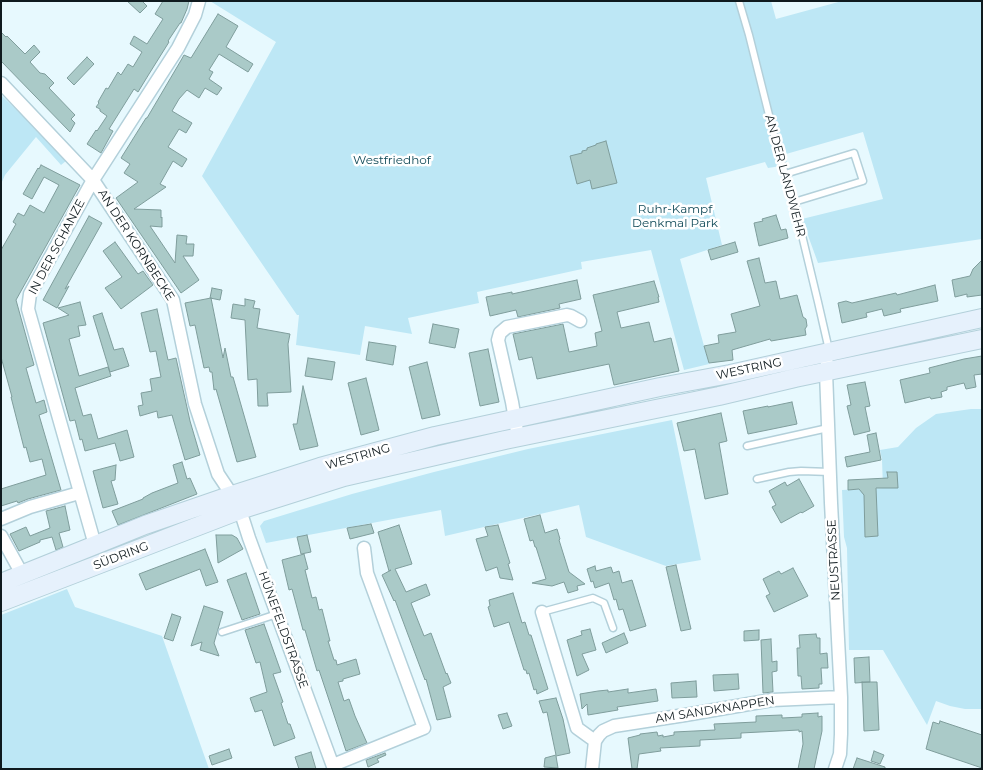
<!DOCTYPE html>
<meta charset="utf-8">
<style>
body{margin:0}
#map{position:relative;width:983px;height:770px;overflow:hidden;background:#e7f9fe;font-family:Montserrat,sans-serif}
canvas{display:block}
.frame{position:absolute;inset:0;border:2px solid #0f1a1e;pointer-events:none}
</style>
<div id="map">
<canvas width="983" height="770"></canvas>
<div class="frame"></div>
</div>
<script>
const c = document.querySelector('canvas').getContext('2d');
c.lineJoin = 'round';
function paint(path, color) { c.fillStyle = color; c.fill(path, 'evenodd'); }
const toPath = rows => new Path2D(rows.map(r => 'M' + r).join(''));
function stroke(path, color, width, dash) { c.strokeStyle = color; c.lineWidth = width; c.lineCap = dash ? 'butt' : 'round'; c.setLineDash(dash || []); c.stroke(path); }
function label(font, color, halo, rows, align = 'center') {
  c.font = font + ' Montserrat,sans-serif'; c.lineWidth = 5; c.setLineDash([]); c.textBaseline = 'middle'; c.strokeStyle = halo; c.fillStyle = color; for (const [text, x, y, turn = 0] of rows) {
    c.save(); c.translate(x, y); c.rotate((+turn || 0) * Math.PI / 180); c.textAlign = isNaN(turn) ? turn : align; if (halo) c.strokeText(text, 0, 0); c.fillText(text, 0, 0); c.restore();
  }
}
paint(toPath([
 [210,1,771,1,776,19,842,1,982,1,982,239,818,263,802,219,883,199,863,132,786,154,787,165,768,168,765,162,706,178,722,245,680,259,709,364,684,370,651,250,581,262,582,269,477,292,479,303,408,318,412,334,365,326,360,355,296,345,299,315,297,315,202,176,276,42],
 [1,95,71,162,69,164,66,161,61,165,36,137,5,175,1,184],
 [971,409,982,409,982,709,965,709,950,706,936,701,927,725,883,650,849,650,847,548,844,537,842,490,883,488,882,460,880,450,898,447,916,428,936,414],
 [672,420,701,560,666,566,586,537,579,505,445,536,441,510,266,543,260,526,264,521,352,494,434,472,528,449],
 [67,589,75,607,162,636,209,769,1,769,1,615]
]), '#bde7f5');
const building = toPath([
 [127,1,142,1,147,6,140,13,127,1],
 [163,1,189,1,187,9,181,23,180,23,168,41,169,42,149,74,138,92,134,89,109,129,113,131,101,153,87,144,96,130,97,131,107,116,100,111,100,109,96,107,99,103,98,102,106,88,108,89,118,72,121,75,128,64,133,67,142,52,130,44,134,36,147,44,163,19,155,14,163,1],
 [218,14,238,26,226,47,253,64,248,72,219,54,209,70,213,72,209,79,222,88,217,95,205,88,199,98,187,90,179,99,172,111,192,123,186,133,179,129,168,147,187,159,182,167,173,161,160,184,166,187,134,209,161,210,161,218,162,217,162,227,150,226,175,263,177,235,187,236,186,244,194,244,193,256,183,256,199,280,181,293,116,198,138,182,124,173,130,164,121,158,146,118,147,118,180,62,184,55,191,58,218,14],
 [1,32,6,37,7,36,25,54,34,45,40,52,30,62,40,73,45,74,54,83,49,88,75,115,71,119,75,123,70,132,1,61,1,32],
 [87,57,94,64,74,85,67,78,87,57],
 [606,141,617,183,592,189,590,180,577,184,570,156,582,153,582,151,587,150,587,148,596,145,596,144,606,141],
 [41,165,80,185,16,300,34,365,26,368,36,403,44,400,47,412,39,415,61,490,28,499,18,503,17,501,1,506,1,489,46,475,42,459,30,462,26,447,24,448,11,397,12,397,1,357,1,250,16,224,13,222,18,213,24,216,30,205,44,213,59,185,44,177,32,199,23,194,38,168,39,169,41,165],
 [776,215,781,230,786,229,788,238,759,246,754,223,763,221,762,219,776,215],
 [89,216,102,223,65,289,69,286,57,308,43,300,89,216],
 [115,242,138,274,143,271,153,285,121,309,105,288,122,277,103,251,115,242],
 [735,242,738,252,711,260,708,250,735,242],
 [759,258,765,283,776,281,780,299,797,295,803,317,806,319,807,326,805,329,806,335,771,341,770,339,732,350,733,360,709,363,704,346,719,343,718,335,736,332,731,314,760,306,747,261,759,258],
 [982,260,982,295,967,297,967,294,955,297,952,280,970,276,973,269,982,260],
 [577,280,581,299,559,304,560,308,518,317,516,310,490,316,486,297,512,292,512,294,577,280],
 [654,281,659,297,658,297,659,302,617,312,621,328,649,322,654,342,671,338,679,371,614,385,609,364,537,379,532,357,519,360,513,334,563,324,569,352,597,346,595,333,602,331,593,295,654,281],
 [935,285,938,301,900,309,901,312,884,316,882,309,866,313,867,317,842,323,838,303,846,301,852,303,896,293,897,295,935,285],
 [212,288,222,290,220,300,210,298,212,288],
 [211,298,223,358,225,348,231,377,233,377,256,457,237,462,216,389,214,390,212,372,210,372,209,367,204,368,195,325,190,326,185,303,211,298],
 [245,299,255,301,253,308,260,309,257,328,290,334,288,344,291,392,267,393,268,406,258,406,257,379,248,380,245,320,231,318,233,304,245,306,245,299],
 [80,302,86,325,78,326,80,336,69,339,79,376,108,367,111,376,75,388,83,416,91,414,98,439,127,430,134,457,120,461,115,443,85,451,82,439,80,440,75,420,70,421,43,323,69,315,58,308,80,302],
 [157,309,168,360,176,358,190,421,200,455,185,460,172,415,158,418,157,411,140,416,138,406,143,405,141,393,152,391,150,379,161,377,156,351,150,352,141,313,157,309],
 [102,313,114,350,123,348,129,366,110,372,93,316,102,313],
 [433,324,459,329,455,348,429,343,433,324],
 [369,342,396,346,393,365,366,360,369,342],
 [488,349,499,402,480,406,469,353,488,349],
 [982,356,982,374,974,375,976,387,966,389,964,383,947,387,947,390,941,392,942,397,931,399,930,397,905,403,900,380,930,373,929,368,964,359,982,356],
 [308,358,335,362,332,380,305,376,308,358],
 [427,362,440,415,422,419,409,367,427,362],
 [366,378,379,430,361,435,348,383,366,378],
 [865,382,870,406,865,407,870,431,854,435,847,406,851,405,847,385,865,382],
 [303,386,318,446,300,450,293,424,297,424,303,386],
 [792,402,797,424,748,434,743,411,768,406,768,407,792,402],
 [721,413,727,441,719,443,728,494,705,499,695,449,684,451,677,423,721,413],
 [876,433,881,460,847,467,845,457,870,452,867,435,876,433],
 [182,462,187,479,190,478,197,494,118,525,112,511,143,499,143,498,152,493,178,483,173,465,182,462],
 [116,465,115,480,111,481,118,504,103,508,93,471,116,465],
 [887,472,897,472,898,488,876,488,878,536,865,537,864,495,859,489,848,490,848,480,888,478,887,472],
 [799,479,814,506,802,513,801,512,781,523,772,507,776,505,769,491,785,482,787,486,799,479],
 [65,506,70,530,59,533,63,547,56,550,52,537,40,540,40,542,19,551,10,534,26,527,30,536,50,528,46,511,65,506],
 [540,515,545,533,557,529,560,539,559,540,569,572,585,584,577,586,578,590,568,593,564,582,552,586,532,583,546,579,536,547,535,547,533,540,530,541,524,519,540,515],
 [371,524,374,533,350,539,347,528,371,524],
 [399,525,412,564,395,569,406,592,426,584,430,595,411,603,424,636,431,633,446,674,447,673,451,683,443,687,451,717,437,720,426,679,425,680,395,600,394,601,382,575,391,570,389,571,378,532,399,525],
 [498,525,510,563,508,564,513,580,500,578,497,567,486,571,476,539,488,536,485,527,498,525],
 [216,535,232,535,237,538,243,549,218,563,216,535],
 [307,535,311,552,301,554,297,537,307,535],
 [205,549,218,582,206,586,200,569,146,590,139,574,205,549],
 [304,554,308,569,305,570,312,598,316,597,319,610,322,609,330,641,328,641,334,660,336,660,337,665,356,659,360,674,343,679,343,681,338,682,344,701,349,699,355,716,367,743,346,751,319,670,317,671,305,630,303,630,292,589,289,590,282,560,304,554],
 [676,565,691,629,681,631,666,567,676,565],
 [595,566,596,571,611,567,613,573,619,571,622,583,632,580,646,626,630,631,623,609,619,610,616,599,614,600,609,583,595,588,593,581,591,582,587,569,595,566],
 [793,568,808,596,774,612,766,596,770,594,763,579,779,571,781,574,793,568],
 [246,573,260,614,242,620,227,580,246,573],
 [513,593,522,623,525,622,529,635,531,635,548,689,537,694,536,689,534,690,529,673,527,674,526,670,524,670,509,622,494,627,488,607,490,606,489,600,513,593],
 [204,606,223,612,214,643,219,656,200,650,202,642,191,646,204,606],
 [172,614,181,617,173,641,164,638,172,614],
 [264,624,281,672,273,674,283,702,281,703,288,724,290,724,295,738,274,746,262,710,255,712,250,698,267,692,260,662,256,663,245,630,264,624],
 [590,629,596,650,582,654,589,670,577,676,567,640,582,635,581,631,590,629],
 [759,630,759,640,744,641,744,631,759,630],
 [624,633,628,643,606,653,602,643,624,633],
 [816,634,817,638,820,638,820,654,827,653,828,668,821,668,822,684,819,684,819,688,802,689,801,676,798,676,797,648,800,648,799,635,816,634],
 [771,639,772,662,777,661,777,671,772,672,773,692,763,693,761,640,771,639],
 [869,657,870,682,855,683,854,658,869,657],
 [738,674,739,689,714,691,713,675,738,674],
 [696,681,697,697,672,698,671,683,696,681],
 [862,682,877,682,879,730,864,731,862,682],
 [628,689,628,693,656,689,658,701,617,707,618,710,588,715,587,704,582,709,580,694,598,691,608,690,608,692,628,689],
 [556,698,563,719,570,753,556,756,558,768,544,767,545,758,556,755,547,712,543,713,539,701,556,698],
 [507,713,512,726,503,729,498,715,507,713],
 [818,713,818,717,822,716,822,731,814,769,798,769,803,744,802,731,799,732,799,730,741,733,741,738,700,740,700,746,660,748,661,751,639,754,637,769,632,769,628,738,640,735,640,734,657,732,658,736,663,735,663,737,674,735,674,732,715,730,714,724,756,722,756,716,782,715,782,718,802,717,802,714,818,713],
 [940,721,982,735,982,768,926,749,933,722,939,724,940,721],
 [229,749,232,758,212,765,209,756,229,749],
 [874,751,884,755,880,764,871,761,874,751],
 [311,752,316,769,299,769,295,757,311,752],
 [385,753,386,755,377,759,379,762,368,767,366,760,385,753],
 [857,758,885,767,885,769,853,769,857,758]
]);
paint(building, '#aacac8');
stroke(building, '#7f9d9c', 1);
const lane = toPath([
 [739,1,749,35,779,155,794,202,818,302,829,350],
 [785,174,854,153,863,181,794,202],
 [747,446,828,428],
 [757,479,789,472,801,471,830,472],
 [542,612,593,598,604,603,613,628],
 [222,632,277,614]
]);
const street = toPath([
 [1,83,93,180,173,300,195,404,218,474,232,495,240,510,249,538,334,769],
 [827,363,826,372,831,503,841,697,841,734,840,754,835,769],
 [518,437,512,402,498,340,500,333,507,327,567,315,571,316,580,321],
 [1,519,30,507,79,493],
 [1,536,22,574],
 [95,545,28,309,30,294,93,180,178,48,195,15,199,1],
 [542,612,577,728,595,741],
 [333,765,424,728,367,573,364,548],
 [592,769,595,741,599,735,603,731,614,726,685,715,772,700,841,697]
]);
const secondary = toPath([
 [1,583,145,525,232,495,320,467,435,436,660,387,730,374,982,318],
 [1,602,240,510,344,477,505,440,719,396,795,378,982,339]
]);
stroke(lane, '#b3d0da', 9);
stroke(street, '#b3d0da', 15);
stroke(secondary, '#b3d0da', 20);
stroke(lane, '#fff', 6);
stroke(street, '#fff', 12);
stroke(secondary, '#e6f1fc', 18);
label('12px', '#114a58', '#fff', [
 ["Westfriedhof",392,160],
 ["Ruhr-Kampf",675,209],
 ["Denkmal Park",675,223]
]);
label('12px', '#0f1a1e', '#fff', [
 ["AN DER LANDWEHR",785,176,75],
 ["AN DER KORNBECKE",136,245,57],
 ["IN DER SCHANZE",57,247,-62],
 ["WESTRING",749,369,-12],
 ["WESTRING",358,457,-16],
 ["SÜDRING",121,556,-21],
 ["NEUSTRASSE",834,560,-93],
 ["HÜNEFELDSTRASSE",283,630,70],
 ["AM SANDKNAPPEN",715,710,-9]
]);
</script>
